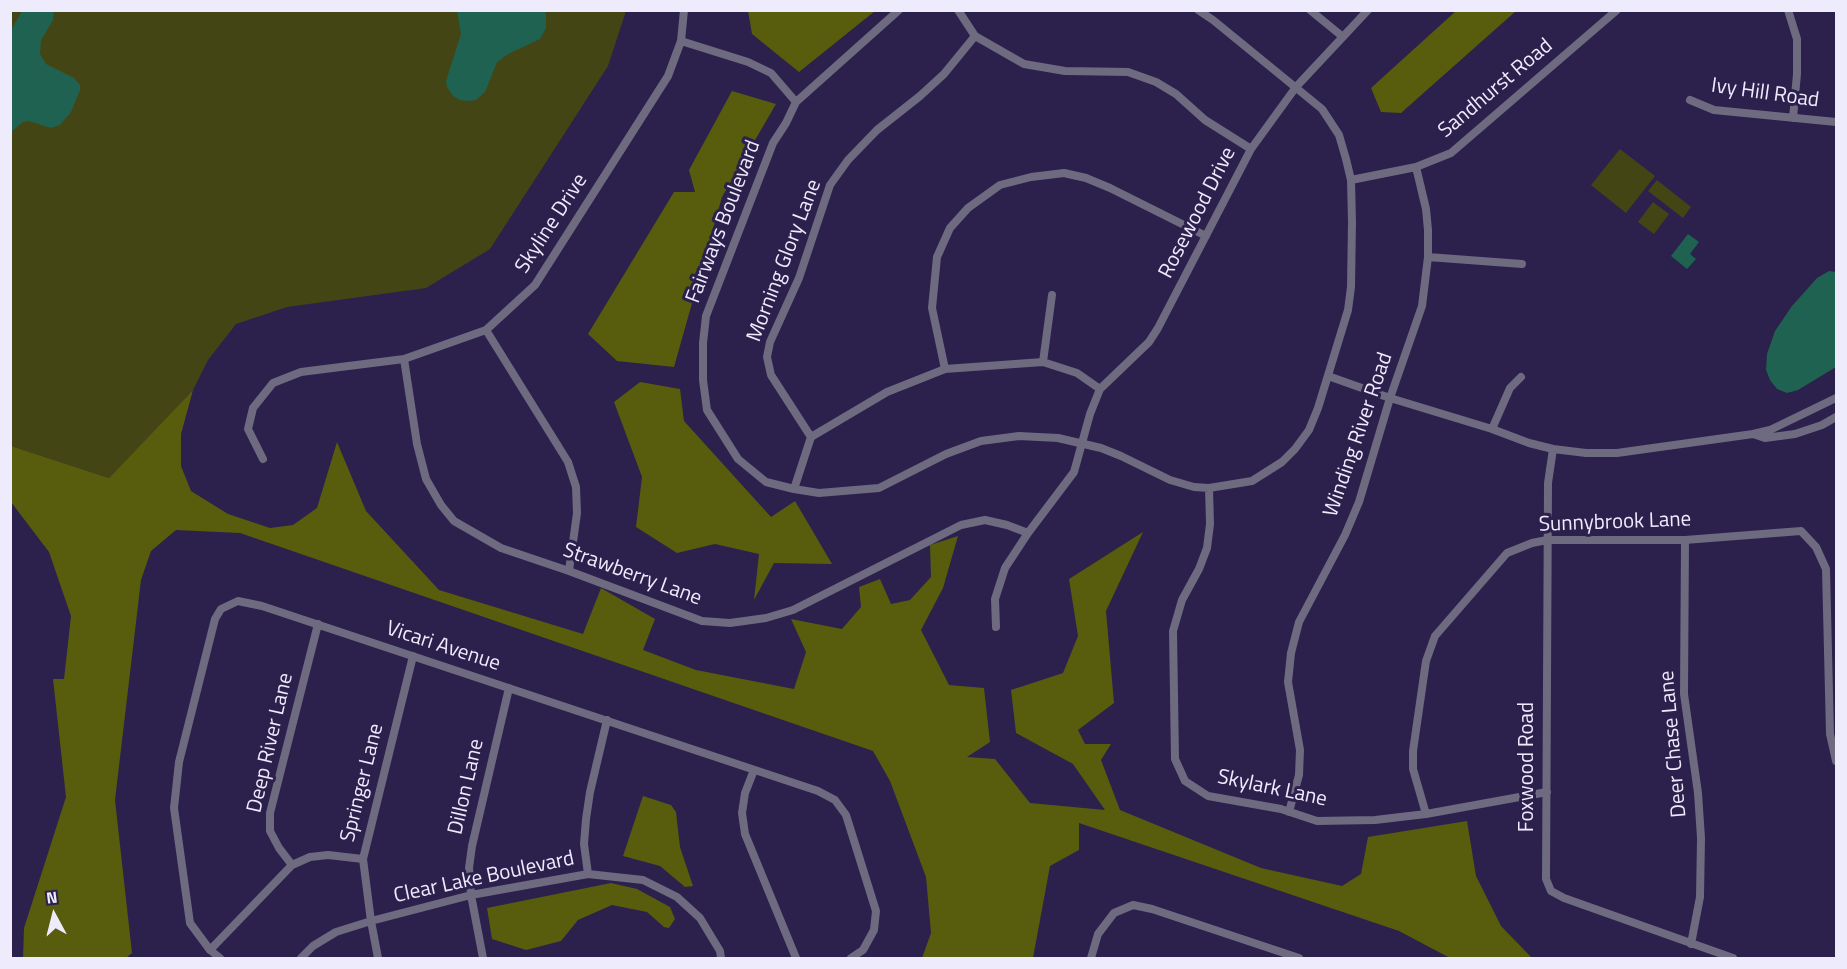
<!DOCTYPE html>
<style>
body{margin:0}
#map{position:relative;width:1847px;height:969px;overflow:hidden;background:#2c204c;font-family:"Titillium Web",sans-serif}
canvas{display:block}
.frame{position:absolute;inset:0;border:12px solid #eeebfd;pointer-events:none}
.north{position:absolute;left:24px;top:885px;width:60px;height:60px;-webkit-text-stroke:4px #2c204c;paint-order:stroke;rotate:353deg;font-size:16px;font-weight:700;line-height:24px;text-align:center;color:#eeebfd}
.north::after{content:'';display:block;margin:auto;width:21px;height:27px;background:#eeebfd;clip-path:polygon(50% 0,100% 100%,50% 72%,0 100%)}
</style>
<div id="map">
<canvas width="1847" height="969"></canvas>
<div class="frame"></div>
<div class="north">N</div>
</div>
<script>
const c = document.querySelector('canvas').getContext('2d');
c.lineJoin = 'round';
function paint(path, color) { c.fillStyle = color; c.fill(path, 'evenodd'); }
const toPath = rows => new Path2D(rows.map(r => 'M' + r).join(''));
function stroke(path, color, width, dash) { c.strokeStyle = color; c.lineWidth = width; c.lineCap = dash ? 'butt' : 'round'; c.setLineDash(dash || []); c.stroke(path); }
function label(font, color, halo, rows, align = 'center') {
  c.font = font + ' "Titillium Web",sans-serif'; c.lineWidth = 6; c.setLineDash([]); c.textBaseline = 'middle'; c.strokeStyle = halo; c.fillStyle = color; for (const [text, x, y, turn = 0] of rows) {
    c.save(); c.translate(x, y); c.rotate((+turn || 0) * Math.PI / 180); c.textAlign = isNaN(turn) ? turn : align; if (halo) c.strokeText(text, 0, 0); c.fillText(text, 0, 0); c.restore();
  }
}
paint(toPath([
 [11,11,625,11,625,14,608,66,490,249,426,288,287,307,236,324,208,360,193,390,109,478,11,446],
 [1620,149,1655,176,1626,213,1591,185],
 [1657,180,1691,207,1683,218,1648,191],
 [1653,202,1669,214,1654,234,1638,222]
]), '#434614');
paint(toPath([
 [748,11,748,10,875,11,799,72,752,34],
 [1456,11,1516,11,1401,113,1381,112,1371,88],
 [732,91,776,104,722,197,674,367,617,361,588,334,674,192,695,192,689,170],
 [640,382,680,389,684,421,771,517,795,501,832,564,774,563,754,600,759,554,715,544,677,553,636,527,642,477,614,402],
 [193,390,181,434,181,466,191,491,228,514,270,528,293,525,317,508,337,442,366,511,439,590,583,634,601,588,655,619,643,650,696,670,794,689,806,652,791,619,842,629,861,607,859,587,880,579,891,604,910,600,931,577,930,545,958,536,943,588,921,630,949,685,984,688,990,742,967,757,995,759,1030,803,1105,810,1073,764,1016,733,1011,690,1063,673,1078,636,1069,579,1143,532,1106,611,1114,703,1078,730,1085,744,1111,744,1101,760,1120,810,1261,868,1342,886,1361,874,1368,837,1467,821,1476,876,1501,926,1532,958,1450,958,1399,931,1079,823,1079,850,1050,866,1033,958,922,958,931,933,926,877,890,781,873,751,240,533,176,530,151,551,141,580,115,800,132,953,126,958,23,958,24,928,66,797,53,679,64,679,71,616,49,552,11,502,11,446,109,478],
 [643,796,671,805,676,812,680,847,693,886,685,887,660,866,623,856],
 [611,883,637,889,670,907,675,919,669,928,664,927,647,912,612,905,578,920,561,941,526,950,492,939,487,908]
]), '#585c0d');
paint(toPath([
 [22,11,54,11,53,20,41,40,40,54,46,64,74,78,80,85,80,90,71,112,60,125,51,128,29,121,23,122,11,132,11,30],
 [457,11,544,10,546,14,546,28,540,39,508,54,497,62,485,92,476,100,469,101,460,100,453,96,447,87,446,81,461,34],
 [1688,234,1699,242,1690,254,1696,259,1687,269,1671,256],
 [1829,271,1836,272,1836,367,1798,390,1787,393,1777,389,1770,380,1766,370,1767,354,1775,331,1792,306,1817,278]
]), '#1f6251');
stroke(toPath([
 [899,10,796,102,786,123,773,143,706,316,703,343,703,380,707,410,738,459,766,482,794,489,819,493,879,488,946,454,981,441,1019,436,1058,438,1101,448,1121,456,1170,480,1194,487,1209,488,1252,481,1282,462,1295,449,1309,430,1318,408,1348,310,1351,287,1352,222,1351,180,1346,159,1339,135,1322,109,1213,20,1198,10],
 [958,10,975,36,1024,64,1065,71,1128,72,1156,82,1176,94,1205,120,1251,149],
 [1310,10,1343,37],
 [1788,10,1797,39,1797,74,1793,118],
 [681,41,748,62,771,73,796,102],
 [1690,100,1714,110,1836,122],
 [1351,180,1416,167,1451,153,1617,10],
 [1428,257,1522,264],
 [486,330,568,462,576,487,577,513,569,571],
 [404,359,417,444,426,479,441,505,454,521,501,548,569,571,702,621,730,623,766,618,793,610,961,525,985,520,1007,525,1028,533],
 [1043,362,1052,295],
 [945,369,932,308,937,257,950,228,968,208,1000,185,1031,177,1064,173,1086,178,1110,188,1206,236],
 [1328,376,1390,398,1492,429,1529,443,1553,449,1586,453,1617,453,1753,434,1770,430,1836,398],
 [1492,429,1510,388,1521,377],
 [1753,434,1765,438,1795,434,1822,425,1836,417],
 [811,437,771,375,767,357,770,342,799,278,830,185,848,160,877,130,920,96,944,74,975,36],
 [1553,449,1548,483,1546,879,1551,891,1564,898,1733,958],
 [263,459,248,429,253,408,273,383,301,372,404,359,486,330,535,285,668,76,681,41,684,10],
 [1209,488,1210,524,1207,548,1199,569,1182,600,1173,631,1175,759,1185,781,1208,796,1281,809,1317,821,1375,820,1426,814,1547,792],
 [794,489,811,437,887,392,945,369,1043,362,1077,373,1100,389],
 [1685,540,1684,694,1698,793,1701,838,1700,897,1691,944],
 [996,627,995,599,1005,568,1028,533,1074,472,1090,414,1100,389,1149,342,1158,328,1251,149,1296,87,1368,10],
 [754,770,745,793,742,813,745,834,796,958],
 [1289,812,1299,775,1300,750,1288,682,1291,653,1299,622,1345,535,1359,502,1390,398,1422,306,1428,257,1428,230,1426,209,1416,167],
 [1426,814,1413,769,1413,751,1426,661,1435,636,1507,553,1532,543,1547,540,1685,540,1801,531,1816,547,1826,569,1830,734,1836,761],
 [292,865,279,848,270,831,270,813,318,624],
 [588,874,584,844,586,819,590,792,607,720],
 [210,950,292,865,310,857,328,855,363,859],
 [220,958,210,950,190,923,174,808,179,762,215,619,221,609,238,601,262,606,818,791,835,800,846,815,876,911,874,930,863,950,851,958],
 [301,958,313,946,336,932,371,921,471,895,588,874,643,880,677,897,700,918,720,951,721,958],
 [378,958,371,921,363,859,413,656],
 [483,958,471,895,469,868,472,846,509,688],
 [1091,958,1098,934,1114,913,1133,905,1152,909,1299,958]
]), '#6e6a80', 8);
label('21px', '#eeebfd', '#2c204c', [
 ["Sandhurst Road",1496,89,-40],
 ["Ivy Hill Road",1765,94,8],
 ["Rosewood Drive",1198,213,-63],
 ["Fairways Boulevard",724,222,-69],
 ["Skyline Drive",552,224,-57],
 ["Morning Glory Lane",785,261,-69],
 ["Winding River Road",1359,435,-71],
 ["Sunnybrook Lane",1615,523,-2],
 ["Strawberry Lane",632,575,20],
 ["Vicari Avenue",443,647,18],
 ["Deep River Lane",271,743,-77],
 ["Deer Chase Lane",1674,744,-95],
 ["Foxwood Road",1528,767,-90],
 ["Springer Lane",363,783,-76],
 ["Dillon Lane",467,787,-77],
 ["Skylark Lane",1272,789,12],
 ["Clear Lake Boulevard",484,878,-12]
]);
</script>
